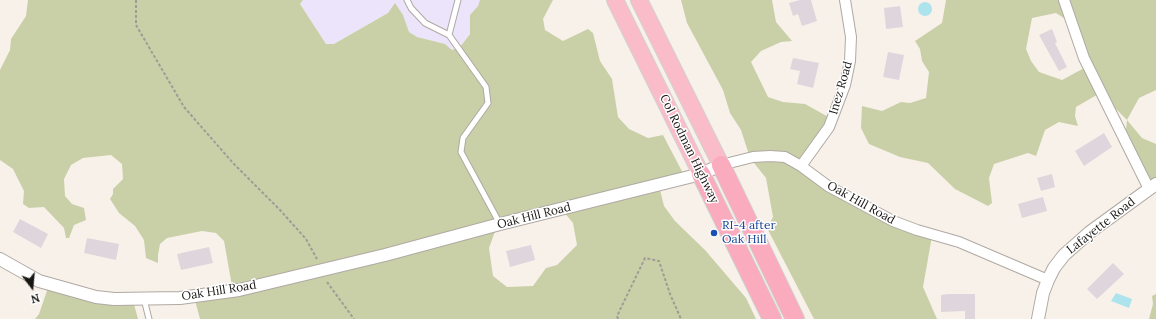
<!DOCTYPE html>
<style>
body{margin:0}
#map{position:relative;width:1156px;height:319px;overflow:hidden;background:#f8f1ea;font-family:Lora,serif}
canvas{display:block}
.north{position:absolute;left:12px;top:267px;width:40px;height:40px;-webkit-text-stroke:3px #fff;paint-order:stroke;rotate:164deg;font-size:11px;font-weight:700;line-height:16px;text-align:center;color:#191714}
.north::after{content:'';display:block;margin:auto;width:14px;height:18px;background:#191714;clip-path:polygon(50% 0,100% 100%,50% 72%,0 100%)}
</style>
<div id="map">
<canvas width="1156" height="319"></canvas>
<div class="north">N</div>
</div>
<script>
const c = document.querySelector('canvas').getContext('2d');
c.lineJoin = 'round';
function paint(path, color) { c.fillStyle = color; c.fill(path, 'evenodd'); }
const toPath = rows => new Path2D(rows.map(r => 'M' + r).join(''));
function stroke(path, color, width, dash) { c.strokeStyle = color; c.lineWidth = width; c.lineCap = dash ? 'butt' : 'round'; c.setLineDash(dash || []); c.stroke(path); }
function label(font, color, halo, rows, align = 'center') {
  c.font = font + ' Lora,serif'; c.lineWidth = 3; c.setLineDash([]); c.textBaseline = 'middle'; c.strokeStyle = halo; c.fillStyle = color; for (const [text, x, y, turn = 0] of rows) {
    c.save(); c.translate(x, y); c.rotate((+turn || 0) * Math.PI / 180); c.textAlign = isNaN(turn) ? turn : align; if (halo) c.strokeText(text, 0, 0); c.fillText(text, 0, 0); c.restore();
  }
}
paint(toPath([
 [303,0,480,0,478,6,470,15,470,33,460,47,452,50,445,44,417,37,409,32,403,15,388,13,334,44,326,44,300,4]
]), '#ebe4fa');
paint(toPath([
 [28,0,303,0,300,4,326,44,334,44,388,13,395,3,403,15,409,32,417,37,445,44,452,50,460,47,470,34,470,15,478,6,480,0,553,0,543,19,545,30,563,41,588,29,593,33,600,61,612,79,618,117,629,129,648,138,663,135,685,177,659,186,664,206,675,221,705,250,746,298,756,319,200,319,193,293,232,286,224,241,216,233,202,231,167,238,160,244,158,255,158,263,146,258,144,240,135,226,119,213,110,199,113,194,113,189,123,179,122,164,111,155,83,158,71,165,64,179,65,196,72,204,84,208,86,220,74,225,69,238,66,238,64,228,44,207,29,208,23,204,24,191,13,169,0,160,0,70,10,50,11,39,26,16],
 [563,211,573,223,577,245,557,265,546,268,533,286,507,287,493,276,489,248,497,226],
 [681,0,772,0,776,22,792,41,781,42,761,51,751,62,768,97,783,102,805,104,832,119,804,169,932,236,923,287,937,319,814,319,767,228,773,217,766,178,750,158,741,130,730,113,723,90,687,23],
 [946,0,1156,0,1156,90,1139,98,1127,120,1142,138,1156,144,1156,185,1149,188,1125,140,1127,120,1100,93,1076,107,1075,116,1078,126,1059,122,1045,130,1036,156,1028,153,994,164,989,178,992,203,988,206,955,189,928,163,900,157,869,144,861,128,862,106,882,111,901,102,910,103,926,98,929,72,922,61,920,49,915,41,942,23],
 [1056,13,1073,24,1086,67,1062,80,1039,72,1031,61,1026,49,1032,18],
 [49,285,94,293,132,297,138,319,35,319,39,314],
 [1156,294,1156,319,1149,319,1153,304,1152,296]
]), '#c9d0a7');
paint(toPath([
 '918 9a7 7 0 1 1 14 0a7 7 0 1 1-14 0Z',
 [1116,293,1132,299,1129,308,1111,301]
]), '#ade3ec');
paint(toPath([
 [800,0,811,0,817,21,802,26,798,14,793,16,789,3],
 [900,6,903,27,886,29,884,8],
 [1052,29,1057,42,1055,43,1067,67,1059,71,1039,35],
 [888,52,904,55,899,80,883,77],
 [793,58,819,63,813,88,797,84,800,71,790,69],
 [1104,133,1112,147,1084,166,1075,151],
 [1052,174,1055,187,1041,191,1037,178],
 [1043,197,1047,211,1022,218,1018,204],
 [20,219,48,234,41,248,13,232],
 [87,238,119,244,116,260,84,253],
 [531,245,535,260,510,267,506,251],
 [209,247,213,263,181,270,177,254],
 [1113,263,1124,274,1097,299,1087,289],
 [948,294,975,294,975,319,965,319,965,311,941,312,941,295]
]), '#ded6dc');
const service = toPath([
 [407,0,411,8,425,23,449,35,486,87,488,103,463,138,461,152,500,224],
 [449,35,458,0],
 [144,299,149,319]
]);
const minor = toPath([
 [1064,0,1084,58,1149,189],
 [721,165,753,157,770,156,785,157,801,166,828,186,893,221,917,230,959,242,1048,280],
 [801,166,829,127,845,85,850,61,851,37,845,0]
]);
const tertiary = toPath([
 [0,259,39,281,96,297,114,299,180,298,239,290,385,255,500,224,701,174,721,165],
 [1038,319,1043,293,1048,280,1054,268,1064,255,1090,232,1156,184]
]);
const trunk = toPath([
 [615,0,701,174],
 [639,0,721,165]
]);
const motorway = toPath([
 [721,165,795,319],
 [701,174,772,319]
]);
stroke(service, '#b0a9a3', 7);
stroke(minor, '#b0a9a3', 12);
stroke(tertiary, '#b0a9a3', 14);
stroke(trunk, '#d1d1d0', 18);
stroke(motorway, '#d1d1d0', 20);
stroke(toPath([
 [136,0,136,25,184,107,233,163,280,210,306,239,317,259],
 [327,282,354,319],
 [618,319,617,316,645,258,659,261,670,294,681,319]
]), '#a09b96', 2, [3, 2]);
stroke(service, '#fff', 5);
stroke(minor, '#fff', 10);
stroke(tertiary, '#fff', 12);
stroke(trunk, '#fbbcca', 16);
stroke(motorway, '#faabbd', 18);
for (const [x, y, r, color] of [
 [714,233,4,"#1a4fb4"]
]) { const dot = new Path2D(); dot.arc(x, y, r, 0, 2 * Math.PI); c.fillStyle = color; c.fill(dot); stroke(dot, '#fff', 1.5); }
label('12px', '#191714', '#fff', [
 ["Inez Road",841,88,-74],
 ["Col Rodman Highway",689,149,64],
 ["Oak Hill Road",861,203,29],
 ["Oak Hill Road",534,216,-14],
 ["Lafayette Road",1101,226,-38],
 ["Oak Hill Road",219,291,-9]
]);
label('12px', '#164399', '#fff', [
 ["RI-4 after",722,226],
 ["Oak Hill",722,240]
], 'left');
</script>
